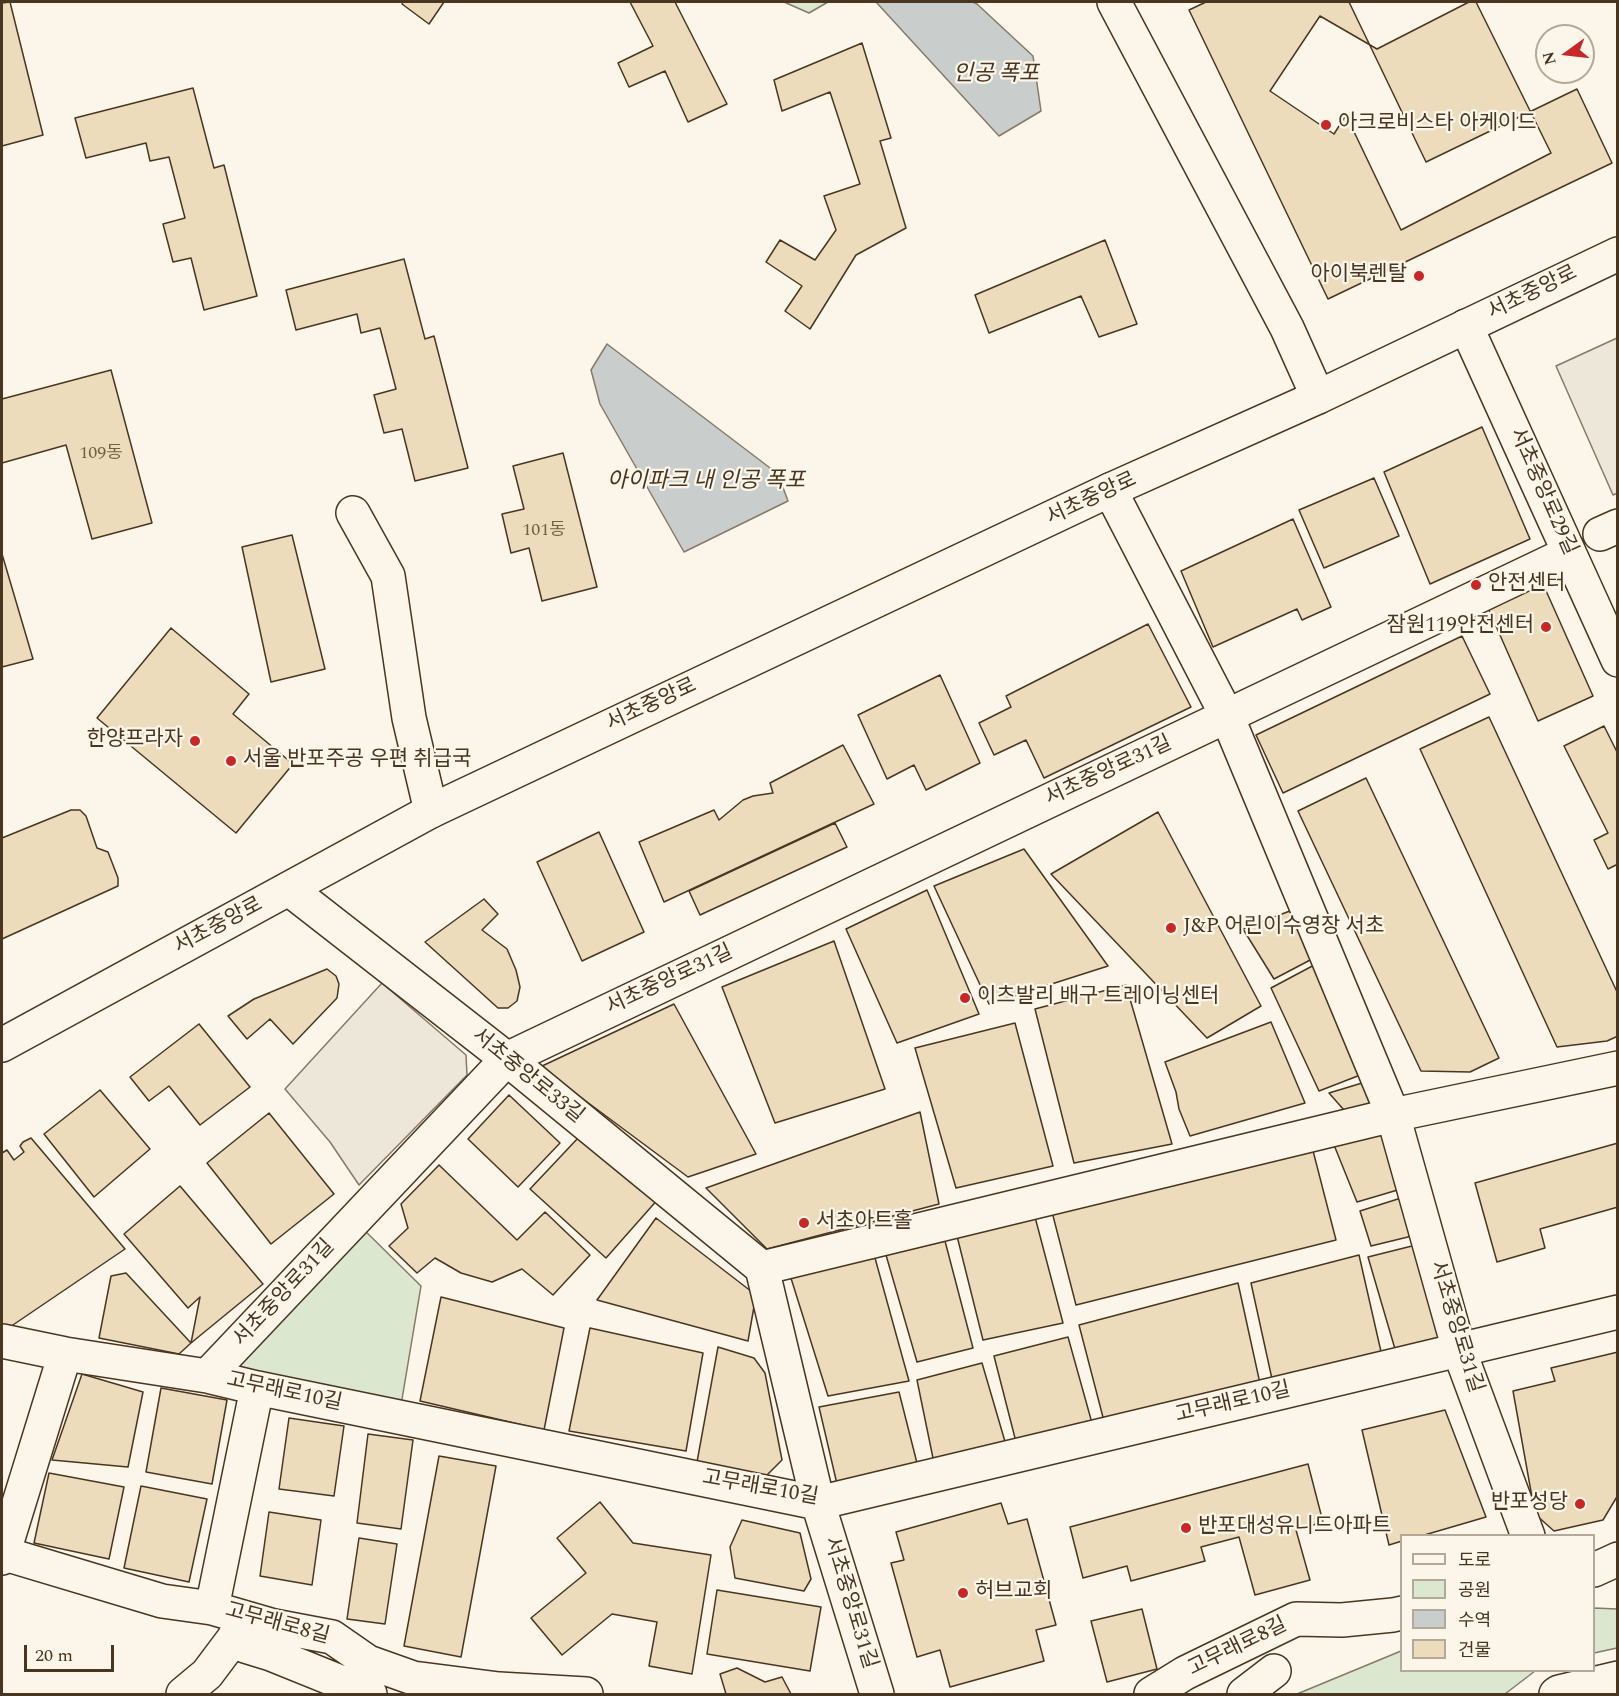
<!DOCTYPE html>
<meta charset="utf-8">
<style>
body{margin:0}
#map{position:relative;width:1619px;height:1696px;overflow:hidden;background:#fbf6e9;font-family:Spectral,"Noto Sans KR",serif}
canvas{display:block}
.frame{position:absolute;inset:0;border:3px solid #4a3520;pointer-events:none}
.legend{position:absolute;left:1400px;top:1534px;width:195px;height:138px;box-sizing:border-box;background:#fbf6e9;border:2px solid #b4a999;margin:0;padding:8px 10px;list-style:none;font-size:18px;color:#4a3520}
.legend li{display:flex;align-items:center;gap:12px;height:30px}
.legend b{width:30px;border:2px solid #b4a999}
.north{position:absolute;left:1535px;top:24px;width:60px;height:60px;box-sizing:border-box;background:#fbf6e9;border:2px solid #b4a999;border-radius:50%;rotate:255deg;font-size:16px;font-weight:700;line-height:24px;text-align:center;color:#4a3520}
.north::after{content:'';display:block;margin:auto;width:21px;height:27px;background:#c62828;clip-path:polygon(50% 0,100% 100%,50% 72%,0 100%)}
.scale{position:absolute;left:24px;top:1645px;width:90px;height:27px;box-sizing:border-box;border:3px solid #4a3520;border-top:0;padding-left:8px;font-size:18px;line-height:21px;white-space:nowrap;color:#4a3520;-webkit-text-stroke:4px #fbf6e9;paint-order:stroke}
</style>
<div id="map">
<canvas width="1619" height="1696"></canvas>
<div class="frame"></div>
<ul class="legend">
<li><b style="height:8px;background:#fbf6e9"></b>도로</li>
<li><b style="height:16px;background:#dce7d0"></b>공원</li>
<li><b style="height:16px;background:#c9cecd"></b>수역</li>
<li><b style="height:16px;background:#ecdcbc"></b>건물</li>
</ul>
<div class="north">N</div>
<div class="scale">20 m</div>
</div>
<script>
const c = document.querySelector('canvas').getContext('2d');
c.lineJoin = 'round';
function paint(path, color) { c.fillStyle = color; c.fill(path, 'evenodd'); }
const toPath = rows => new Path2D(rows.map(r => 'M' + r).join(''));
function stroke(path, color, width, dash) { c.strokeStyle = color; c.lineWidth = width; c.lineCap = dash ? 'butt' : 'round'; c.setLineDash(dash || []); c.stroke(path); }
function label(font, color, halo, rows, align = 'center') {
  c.font = font + ' Spectral,"Noto Sans KR",serif'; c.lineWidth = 4.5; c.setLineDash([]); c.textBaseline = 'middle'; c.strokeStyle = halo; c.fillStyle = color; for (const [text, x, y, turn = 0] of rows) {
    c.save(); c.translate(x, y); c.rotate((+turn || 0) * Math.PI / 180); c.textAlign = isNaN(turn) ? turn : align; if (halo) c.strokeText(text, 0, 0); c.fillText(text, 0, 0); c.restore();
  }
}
const green = toPath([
 [784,2,828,2,809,13,784,2],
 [354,1220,421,1286,399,1417,207,1376,354,1220],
 [1594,1608,1617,1609,1617,1648,1594,1653,1594,1608],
 [1401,1651,1402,1670,1535,1671,1505,1694,1297,1694,1401,1651]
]);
paint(green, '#dce7d0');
stroke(green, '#887966', 1.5);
const parking = toPath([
 [1617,338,1618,493,1613,495,1556,366,1617,338],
 [382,983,466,1055,467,1075,359,1185,330,1142,285,1089,382,983]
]);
paint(parking, '#ede7d9');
stroke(parking, '#887966', 1.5);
const water = toPath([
 [876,2,973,2,977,4,1033,56,1041,111,999,136,876,2],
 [607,344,778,474,788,501,684,552,600,404,591,370,607,344]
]);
paint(water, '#c9cecd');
stroke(water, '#887966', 1.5);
const building = toPath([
 [10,2,43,135,2,146,2,3,10,2],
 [403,2,444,2,429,24,402,4,403,2],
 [630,2,675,2,727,104,688,122,665,71,629,87,618,63,653,46,630,2],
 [1206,2,1349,2,1426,162,1577,89,1612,163,1328,299,1189,10,1206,2],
 [1469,2,1476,2,1551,153,1401,230,1346,115,1334,134,1270,91,1320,16,1377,49,1469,2],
 [862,43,891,138,880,141,906,228,856,255,810,329,785,311,802,286,766,262,780,240,815,260,836,230,824,196,860,184,830,92,782,111,774,80,862,43],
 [193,88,214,168,224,165,257,296,204,310,191,258,173,262,163,224,185,218,169,157,150,161,146,143,86,158,75,118,193,88],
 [1105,240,1137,324,1099,337,1081,296,989,333,975,295,1105,240],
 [404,259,425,339,434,336,468,468,415,481,402,429,384,433,374,395,396,389,380,328,361,333,357,314,296,330,286,290,404,259],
 [111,370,152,523,92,539,66,445,2,463,2,399,111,370],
 [1482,427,1530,539,1430,584,1384,472,1482,427],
 [563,453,597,587,542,601,529,548,511,553,502,514,524,509,513,466,563,453],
 [1374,478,1399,536,1324,568,1299,510,1374,478],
 [1293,519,1331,607,1302,620,1297,609,1213,647,1181,571,1293,519],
 [292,535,325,669,271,682,242,547,292,535],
 [2,554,33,659,2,667,2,554],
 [1543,584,1593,696,1538,721,1488,608,1543,584],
 [1148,624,1191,707,1044,778,1026,740,994,755,979,723,1011,707,1006,696,1148,624],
 [171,628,249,694,233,714,293,764,236,833,97,718,171,628],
 [1462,636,1490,694,1283,793,1256,735,1462,636],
 [940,675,980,763,926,790,914,765,887,779,858,715,940,675],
 [1489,717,1618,994,1618,1036,1607,1041,1557,1047,1420,749,1489,717],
 [1604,726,1618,754,1618,864,1608,869,1594,840,1608,833,1564,746,1604,726],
 [843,745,874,804,664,902,639,842,714,810,719,820,743,800,753,796,773,793,770,783,843,745],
 [1366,778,1499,1058,1470,1072,1421,1071,1298,811,1366,778],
 [71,810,80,810,86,816,97,848,108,852,118,878,118,886,2,939,2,838,71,810],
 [1158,812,1261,1006,1207,1038,1051,874,1158,812],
 [835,823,847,847,700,915,689,891,835,823],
 [599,832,644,932,582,961,537,862,599,832],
 [1024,849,1108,966,989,1004,934,886,1024,849],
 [927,890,979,1014,897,1043,846,929,927,890],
 [484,899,498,914,482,930,507,949,516,970,520,987,517,1001,508,1008,498,1008,425,942,484,899],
 [1295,909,1314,958,1274,979,1243,929,1295,909],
 [834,941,885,1089,775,1123,722,987,834,941],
 [1318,963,1368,1072,1319,1091,1271,988,1318,963],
 [327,969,336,976,339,984,337,998,293,1044,270,1019,247,1039,228,1016,254,999,327,969],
 [1126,985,1172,1144,1074,1163,1035,1009,1126,985],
 [674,1004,756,1154,688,1177,540,1067,674,1004],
 [1271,1022,1305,1103,1190,1136,1179,1109,1176,1092,1165,1062,1271,1022],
 [1015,1023,1053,1166,956,1188,915,1048,1015,1023],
 [199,1024,250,1087,200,1125,169,1086,149,1101,130,1077,199,1024],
 [1372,1080,1383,1111,1351,1118,1329,1093,1372,1080],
 [100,1090,150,1149,94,1197,44,1134,100,1090],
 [509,1095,560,1143,518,1187,468,1139,509,1095],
 [920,1112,939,1204,767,1249,706,1188,920,1112],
 [269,1113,334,1194,271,1244,207,1163,269,1113],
 [1385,1127,1401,1189,1357,1202,1332,1140,1385,1127],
 [579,1137,659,1198,606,1258,530,1189,579,1137],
 [31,1138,125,1249,7,1329,2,1324,2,1153,7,1150,14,1160,24,1152,20,1146,23,1142,31,1138],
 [1311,1143,1336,1240,1076,1305,1051,1208,1311,1143],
 [1618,1143,1618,1207,1540,1229,1545,1248,1497,1262,1475,1183,1618,1143],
 [439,1165,517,1240,545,1212,590,1255,553,1295,522,1269,492,1282,461,1273,435,1258,417,1273,389,1246,408,1228,401,1204,439,1165],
 [180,1186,263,1284,191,1343,200,1297,188,1308,124,1234,180,1186],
 [1401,1198,1412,1236,1371,1246,1360,1211,1401,1198],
 [1035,1217,1063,1323,983,1340,957,1236,1035,1217],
 [656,1218,756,1295,748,1341,597,1300,656,1218],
 [945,1241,973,1348,917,1362,886,1255,945,1241],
 [1416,1245,1442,1339,1395,1349,1368,1257,1416,1245],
 [1359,1255,1382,1356,1272,1379,1251,1283,1359,1255],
 [875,1258,909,1381,828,1396,790,1275,875,1258],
 [126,1273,191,1343,179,1354,99,1338,111,1276,126,1273],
 [1238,1283,1261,1388,1105,1425,1079,1325,1238,1283],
 [441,1297,564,1328,544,1430,420,1401,441,1297],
 [590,1328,703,1353,686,1451,569,1431,590,1328],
 [1068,1337,1092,1423,1016,1442,994,1356,1068,1337],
 [718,1347,754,1358,765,1373,782,1460,762,1480,697,1462,718,1347],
 [1618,1352,1618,1495,1603,1520,1554,1531,1535,1514,1513,1391,1555,1381,1551,1368,1618,1352],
 [982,1363,1006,1445,934,1463,917,1380,982,1363],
 [82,1374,143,1392,128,1467,52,1460,82,1374],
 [161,1388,227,1400,212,1484,146,1472,161,1388],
 [899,1392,918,1467,837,1484,819,1407,899,1392],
 [1445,1410,1486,1517,1421,1536,1402,1536,1402,1541,1389,1545,1362,1430,1445,1410],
 [289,1418,344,1426,334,1496,279,1489,289,1418],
 [368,1434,413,1440,401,1529,357,1523,368,1434],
 [439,1456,496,1466,461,1657,404,1646,439,1456],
 [1308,1464,1323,1522,1296,1530,1310,1580,1255,1595,1239,1537,1201,1547,1205,1561,1131,1581,1127,1566,1083,1578,1070,1527,1308,1464],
 [49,1473,124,1487,109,1559,34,1543,49,1473],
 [141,1486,207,1499,189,1582,124,1568,141,1486],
 [600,1502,633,1543,711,1555,692,1674,649,1666,657,1622,612,1614,562,1655,531,1618,586,1573,557,1538,600,1502],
 [1001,1503,1008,1524,1027,1519,1056,1625,1036,1630,1044,1661,950,1687,940,1650,917,1657,891,1563,904,1560,896,1532,1001,1503],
 [269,1512,321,1520,312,1585,260,1576,269,1512],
 [742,1520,800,1533,811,1579,804,1591,735,1578,730,1547,742,1520],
 [359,1538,397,1544,385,1624,347,1619,359,1538],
 [717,1590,821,1607,810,1671,707,1654,717,1590],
 [1142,1609,1157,1669,1107,1682,1091,1621,1142,1609],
 [737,1668,765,1682,782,1677,791,1694,726,1694,720,1674,737,1668]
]);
paint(building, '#ecdcbc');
stroke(building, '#4a3520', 1.5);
const minor = toPath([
 [1114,2,1287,328,1318,397],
 [1466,326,1618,660],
 [1110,490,1227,716,1393,1115,1459,1350,1528,1536],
 [353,513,388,576,409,718,431,811],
 [1600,534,1618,526],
 [289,889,507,1059,762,1268],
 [762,1268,1393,1115,1618,1068],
 [762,1268,818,1503,877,1694],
 [2,1341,65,1354,207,1376,257,1388,818,1503,1618,1312],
 [207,1376,507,1059,1569,553],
 [2,1553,162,1601,212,1608,274,1626,332,1637,368,1662,413,1678,499,1689,586,1694],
 [2,1558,65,1354],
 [1594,1570,1618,1559],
 [212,1608,257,1388],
 [243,1617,234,1638,245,1646,271,1654,370,1694],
 [183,1694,207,1674,234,1638],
 [1151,1694,1185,1673,1296,1619,1342,1620,1393,1615,1402,1613],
 [1244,1694,1274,1671],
 [1556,1694,1559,1692,1618,1678]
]);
const major = toPath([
 [2,1045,431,811,1110,490,1318,397,1618,254]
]);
stroke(minor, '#4a3520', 36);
stroke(major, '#4a3520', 36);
stroke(minor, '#fbf6e9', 33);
stroke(major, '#fbf6e9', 33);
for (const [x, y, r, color] of [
 [1326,125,6,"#c62828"],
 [1419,276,6,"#c62828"],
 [1476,585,6,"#c62828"],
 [1546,627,6,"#c62828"],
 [195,741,6,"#c62828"],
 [231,761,6,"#c62828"],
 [1171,928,6,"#c62828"],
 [965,998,6,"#c62828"],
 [804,1223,6,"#c62828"],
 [1580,1504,6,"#c62828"],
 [1186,1528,6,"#c62828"],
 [963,1593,6,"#c62828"]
]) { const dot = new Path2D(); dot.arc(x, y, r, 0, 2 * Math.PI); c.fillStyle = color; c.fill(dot); stroke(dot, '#fbf6e9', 2); }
label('18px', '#725f47', null, [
 ["109동",101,454],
 ["101동",544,531]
]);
label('21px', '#4a3520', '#fbf6e9', [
 ["아크로비스타 아케이드",1338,125],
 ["아이북렌탈",1407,276,"right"],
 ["안전센터",1488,585],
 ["잠원119안전센터",1534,627,"right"],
 ["한양프라자",183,741,"right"],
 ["서울 반포주공 우편 취급국",243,761],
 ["J&P 어린이수영장 서초",1183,928],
 ["이츠발리 배구 트레이닝센터",977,998],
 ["서초아트홀",816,1223],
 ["반포성당",1568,1504,"right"],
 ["반포대성유니드아파트",1198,1528],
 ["허브교회",975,1593]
], 'left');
label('21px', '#4a3520', '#fbf6e9', [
 ["서초중앙로",1533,294,-26],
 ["서초중앙로29길",1542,492,66],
 ["서초중앙로",1092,500,-25],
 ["서초중앙로",652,706,-25],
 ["서초중앙로31길",1109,772,-25],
 ["서초중앙로",219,927,-28],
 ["서초중앙로31길",670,981,-25],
 ["서초중앙로33길",527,1077,39],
 ["서초중앙로31길",285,1294,-47],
 ["서초중앙로31길",1455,1327,73],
 ["고무래로10길",284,1393,12],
 ["고무래로10길",1233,1404,-13],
 ["고무래로10길",760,1489,10],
 ["서초중앙로31길",849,1603,73],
 ["고무래로8길",277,1625,15],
 ["고무래로8길",1238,1648,-26]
]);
label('italic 22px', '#4a3520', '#fbf6e9', [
 ["인공 폭포",996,76],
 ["아이파크 내 인공 폭포",706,483]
]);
</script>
